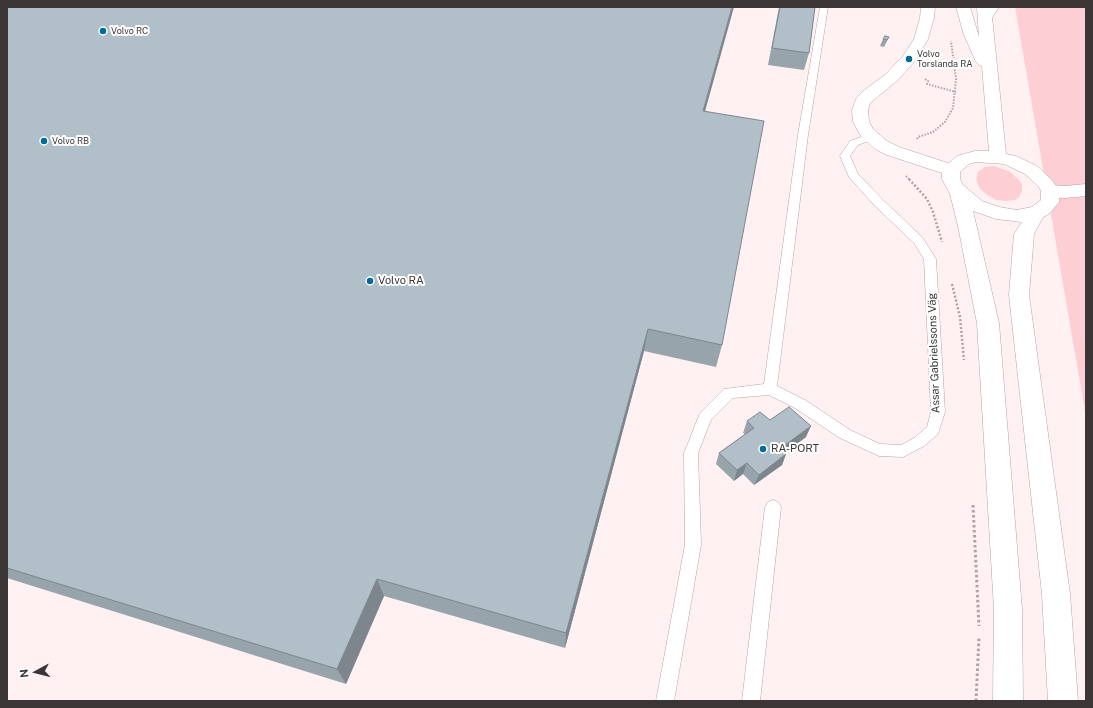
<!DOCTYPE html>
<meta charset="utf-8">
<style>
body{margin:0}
#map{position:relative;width:1093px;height:708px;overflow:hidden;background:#fff0f2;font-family:"Public Sans",sans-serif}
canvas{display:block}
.frame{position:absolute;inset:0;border:8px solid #3c3536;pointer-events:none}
.north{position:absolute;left:16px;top:652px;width:40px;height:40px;-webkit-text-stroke:3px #fff;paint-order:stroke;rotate:263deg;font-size:11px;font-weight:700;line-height:16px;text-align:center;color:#3c3536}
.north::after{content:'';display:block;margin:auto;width:14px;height:18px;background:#3c3536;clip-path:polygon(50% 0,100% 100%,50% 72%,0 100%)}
</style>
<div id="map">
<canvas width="1093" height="708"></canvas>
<div class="frame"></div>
<div class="north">N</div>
</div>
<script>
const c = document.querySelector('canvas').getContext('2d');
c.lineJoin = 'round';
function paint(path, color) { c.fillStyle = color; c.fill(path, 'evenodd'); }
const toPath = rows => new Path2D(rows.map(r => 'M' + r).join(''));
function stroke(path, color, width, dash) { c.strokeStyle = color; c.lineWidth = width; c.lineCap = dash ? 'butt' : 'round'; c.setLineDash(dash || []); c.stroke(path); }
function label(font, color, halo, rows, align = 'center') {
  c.font = font + ' "Public Sans",sans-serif'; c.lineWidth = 4; c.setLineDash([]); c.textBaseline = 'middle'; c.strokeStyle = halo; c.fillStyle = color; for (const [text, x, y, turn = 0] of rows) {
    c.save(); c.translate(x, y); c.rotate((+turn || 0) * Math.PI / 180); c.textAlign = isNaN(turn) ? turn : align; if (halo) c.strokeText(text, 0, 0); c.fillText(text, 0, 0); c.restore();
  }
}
paint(toPath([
 [1015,7,1086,7,1086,417],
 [994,166,1009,171,1019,180,1022,185,1022,191,1019,197,1015,200,1006,201,996,200,987,195,980,189,976,179,978,172,985,167]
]), '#fdced4');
const service = toPath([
 [820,7,828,7,808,135,777,386,805,400,850,430,880,444,901,445,914,438,927,427,931,412,924,259,914,243,875,206,849,177,840,156,850,141,872,133,877,136,876,138,858,145,850,156,858,174,883,200,922,237,936,259,945,412,938,434,924,446,903,457,879,456,840,438,795,408,769,395,733,398,711,420,698,453,701,545,674,701,656,701,685,545,684,453,700,413,724,389,764,384,798,135,820,7],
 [773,500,778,502,781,507,760,701,742,701,765,507,768,502,773,500]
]);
const minor = toPath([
 [921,7,935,7,934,18,928,39,914,62,898,80,870,103,868,110,869,121,873,129,887,141,899,147,957,166,960,170,957,174,951,176,887,155,875,149,860,135,853,121,852,110,856,99,862,92,886,74,903,56,914,39,920,18,921,7],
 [1086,184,1086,196,1065,198,1050,197,1044,195,1041,191,1044,187,1050,185,1065,186,1086,184]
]);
const tertiary = toPath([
 [956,7,970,7,979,37,977,7,991,7,1006,154,1016,156,1037,166,1052,180,1059,191,1059,202,1049,214,1043,217,1034,234,1029,295,1070,594,1078,701,1048,701,1042,594,1009,295,1014,234,1022,222,996,219,973,211,999,323,1022,609,1023,701,993,701,994,609,977,323,958,226,950,194,942,179,942,170,957,156,975,151,989,151,982,66,979,65,976,62,964,35,956,7],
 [976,162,1004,164,1025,174,1039,187,1041,191,1041,200,1032,207,1017,210,999,207,982,201,963,185,960,179,960,172,969,164,976,162]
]);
const trunk = toPath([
 [985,7,999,7,990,21,985,22,980,21,978,18,985,7]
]);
stroke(service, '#b4a4a6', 1);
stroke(minor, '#b4a4a6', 1);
stroke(tertiary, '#b4a4a6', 1);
stroke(trunk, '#b4a4a6', 1);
stroke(toPath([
 [925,79,928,81,927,84,956,92],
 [917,139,918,137,933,132,945,122,953,108,956,79,951,41],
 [906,176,910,180]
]), '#aea2a4', 2, [1.5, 1.5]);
stroke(toPath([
 [909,179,927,199,933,212,942,242],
 [952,284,960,317,964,360]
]), '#aea2a4', 2.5, [2, 2]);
stroke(toPath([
 [973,505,979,626],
 [976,701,979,637]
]), '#aea2a4', 3, [2.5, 2.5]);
paint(service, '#fff');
paint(minor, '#fff');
paint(tertiary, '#fff');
paint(trunk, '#fff');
paint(toPath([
 [7,7,705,111,722,345,716,367,644,351,565,648,384,596,346,684,7,578],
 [779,7,815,7,809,53,804,70,768,65],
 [889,37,884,47,880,46,883,39],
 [770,420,806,437,785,453,786,454,782,465,754,485,743,474,734,481,716,464,719,453,745,434,743,433,747,421]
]), '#98a4ac');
paint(toPath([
 [732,7,734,7,699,133,703,111],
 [648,329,644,351,565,648,566,633],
 [811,426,806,437,776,459,781,448],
 [786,454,782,465,754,485,759,475],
 [747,463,743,474,734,481,737,470],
 [377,579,384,596,346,684,337,669]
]), '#7c868c');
const building = toPath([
 [7,7,732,7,703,111,764,121,722,345,648,329,566,633,377,579,337,669,7,568,7,7],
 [780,7,815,7,809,53,772,48,780,7],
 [885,36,889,37,887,40,883,39,885,36],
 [789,407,811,426,781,448,786,454,759,475,747,463,737,470,719,453,754,428,747,421,760,412,770,420,789,407]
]);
paint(building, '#b1bfc8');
stroke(building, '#7c868c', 1);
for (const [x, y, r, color] of [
 [103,31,4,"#026c99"],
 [909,59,4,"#026c99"],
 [44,141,4,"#026c99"],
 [370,281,4,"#026c99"],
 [763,449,4,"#026c99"]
]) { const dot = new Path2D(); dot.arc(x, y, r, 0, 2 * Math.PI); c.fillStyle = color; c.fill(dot); stroke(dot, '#fff', 1.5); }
label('9px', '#3c3536', '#fff', [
 ["Volvo RC",111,31],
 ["Volvo",917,54],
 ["Torslanda RA",917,64],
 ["Volvo RB",52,141]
], 'left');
label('11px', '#3c3536', '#fff', [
 ["Volvo RA",378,281],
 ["RA-PORT",771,449]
], 'left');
label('11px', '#3c3536', '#fff', [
 ["Assar Gabrielssons Väg",934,353,-92]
]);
</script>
